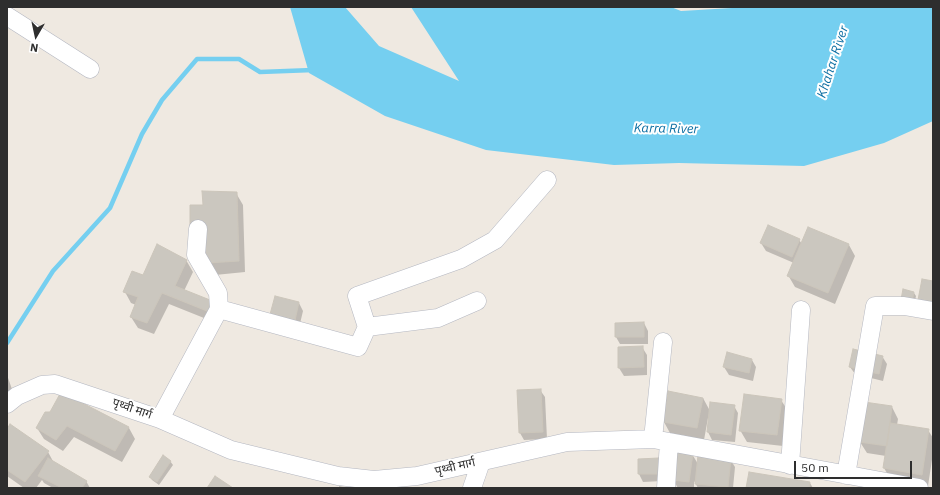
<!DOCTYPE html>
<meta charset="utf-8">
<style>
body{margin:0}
#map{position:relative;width:940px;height:495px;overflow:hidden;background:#efe9e1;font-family:"IBM Plex Sans",sans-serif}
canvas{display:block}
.frame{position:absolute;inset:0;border:8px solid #2e2e2e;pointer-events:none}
.north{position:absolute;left:16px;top:16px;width:40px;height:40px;-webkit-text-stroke:3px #fff;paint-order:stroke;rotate:189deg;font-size:11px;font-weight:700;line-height:16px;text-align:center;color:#2e2e2e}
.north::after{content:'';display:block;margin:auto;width:14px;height:18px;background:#2e2e2e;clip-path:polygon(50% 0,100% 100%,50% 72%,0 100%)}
.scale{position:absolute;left:794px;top:461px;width:118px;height:18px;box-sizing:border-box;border:2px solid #2e2e2e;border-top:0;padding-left:5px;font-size:12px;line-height:14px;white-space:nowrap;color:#2e2e2e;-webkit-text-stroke:3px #fff;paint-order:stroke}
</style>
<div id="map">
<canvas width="940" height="495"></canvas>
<div class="frame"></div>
<div class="north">N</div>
<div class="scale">50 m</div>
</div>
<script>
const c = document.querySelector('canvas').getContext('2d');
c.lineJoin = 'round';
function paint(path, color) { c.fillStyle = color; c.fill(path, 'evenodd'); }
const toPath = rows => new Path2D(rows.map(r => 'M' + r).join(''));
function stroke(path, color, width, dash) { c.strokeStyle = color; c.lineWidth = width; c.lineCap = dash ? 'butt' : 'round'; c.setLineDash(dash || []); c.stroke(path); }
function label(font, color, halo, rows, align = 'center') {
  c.font = font + ' "IBM Plex Sans","Noto Sans Devanagari",sans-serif'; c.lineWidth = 4; c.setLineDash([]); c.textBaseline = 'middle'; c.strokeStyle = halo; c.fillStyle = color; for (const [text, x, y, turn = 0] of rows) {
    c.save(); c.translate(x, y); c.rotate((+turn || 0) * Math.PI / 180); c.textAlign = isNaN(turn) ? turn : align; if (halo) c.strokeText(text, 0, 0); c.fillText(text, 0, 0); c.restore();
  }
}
paint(toPath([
 [290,7,345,7,379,46,459,81,411,7,671,7,681,11,749,7,933,7,933,121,884,143,804,166,679,163,614,165,486,150,385,116,309,73]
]), '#75cff0');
paint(toPath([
 [236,193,243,205,245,272,215,275,208,263,205,236,204,206],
 [809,228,849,245,855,256,835,304,795,287,788,275,794,263,766,251,761,243,799,240,802,244],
 [186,260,193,272,184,291,214,302,219,324,169,304,154,334,138,328,131,317,136,305,131,303,125,292,143,276],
 [922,280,933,282,933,309],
 [914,293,916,296,913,310,903,308],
 [299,303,303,311,298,332,274,326],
 [644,323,648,331,648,344,620,344,616,337],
 [642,347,647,355,647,375,624,376,619,368],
 [882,356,887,364,883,381,855,374,850,367],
 [752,360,756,367,753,381,729,375,724,367],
 [7,375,13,392,7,394],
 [540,390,545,397,547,439,524,440,520,433],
 [703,398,710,411,734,406,738,413,735,442,712,440,708,432,709,419,708,418,704,440,670,433,664,422],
 [781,400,788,411,783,446,747,442,740,430],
 [892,407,898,419,897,425,928,430,933,438,933,453,928,486,891,480,884,468,886,456,867,453,860,442],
 [46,413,129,428,135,439,122,462,74,437,63,451,44,439,37,428],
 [7,431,48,452,54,463,86,481,90,488,53,488,44,483,42,480,36,488,24,488,7,476],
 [692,454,698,464,730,459,735,467,733,488,698,488,694,481,694,488,678,488,673,480],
 [658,459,663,481,643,482,639,474],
 [170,461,173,465,159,485,152,480,150,477],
 [810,483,813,488,747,488],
 [339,486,350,488,339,488]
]), '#0003');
stroke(toPath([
 [7,343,53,271,110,208,142,134,162,100,197,59,239,59,260,72,313,70]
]), '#75cff0', 4.5);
const building = toPath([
 [202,191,237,192,239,261,207,263,202,225,190,226,190,205,203,205,202,191],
 [768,225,800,239,792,257,760,243,768,225],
 [808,227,849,244,828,293,787,276,808,227],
 [157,244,187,260,175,286,215,302,212,313,162,293,147,323,130,317,138,297,123,292,132,271,143,275,157,244],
 [922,279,933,281,932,302,918,300,922,279],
 [903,289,914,292,911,307,900,305,903,289],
 [275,296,299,302,294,325,269,318,275,296],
 [644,322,644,337,615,337,615,323,644,322],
 [643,346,644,367,618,368,618,347,643,346],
 [853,349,883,356,879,374,849,367,853,349],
 [727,352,752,359,749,373,723,367,727,352],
 [541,389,543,432,519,433,517,390,541,389],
 [668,391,703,398,697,428,663,422,668,391],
 [61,392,129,427,115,451,67,426,56,440,36,428,45,412,50,412,61,392],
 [744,394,782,399,777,435,739,431,744,394],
 [710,402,735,405,731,435,707,432,710,402],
 [864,402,892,406,887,446,859,442,864,402],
 [890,423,929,429,922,475,883,468,890,423],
 [10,424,49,451,25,482,7,470,7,429,10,424],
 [675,451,693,453,689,482,672,480,675,451],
 [163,455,171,461,157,482,149,477,163,455],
 [698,455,731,458,728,487,695,484,698,455],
 [48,458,87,481,82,488,62,488,38,476,48,458],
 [659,458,659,474,638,474,638,459,659,458],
 [749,472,810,482,809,488,746,488,749,472],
 [215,476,233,488,207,488,215,476]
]);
paint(building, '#cbc7bf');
stroke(building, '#cbc5ba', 1);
const minor = toPath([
 [7,16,90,69],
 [219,309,358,347,367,327,357,296,461,259,495,240,547,180],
 [367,327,438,318,477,301],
 [7,404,17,396,42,385,55,384,160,419,231,450,338,476,374,480,417,476,567,442,653,439,919,488],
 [160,419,219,309,218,293,196,255,198,229],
 [653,439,663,342],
 [790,465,801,310],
 [846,475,875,306,904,306,933,311],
 [472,488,481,462],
 [666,488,669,442]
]);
stroke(minor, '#b4b7c1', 19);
stroke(minor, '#fff', 18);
label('12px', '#2e2e2e', '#fff', [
 ["पृथ्वी मार्ग",132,409,19],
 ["पृथ्वी मार्ग",455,467,-13]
]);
label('italic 13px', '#0d6fa3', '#fff', [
 ["Khahar River",833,62,-72],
 ["Karra River",666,129,1]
]);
</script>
